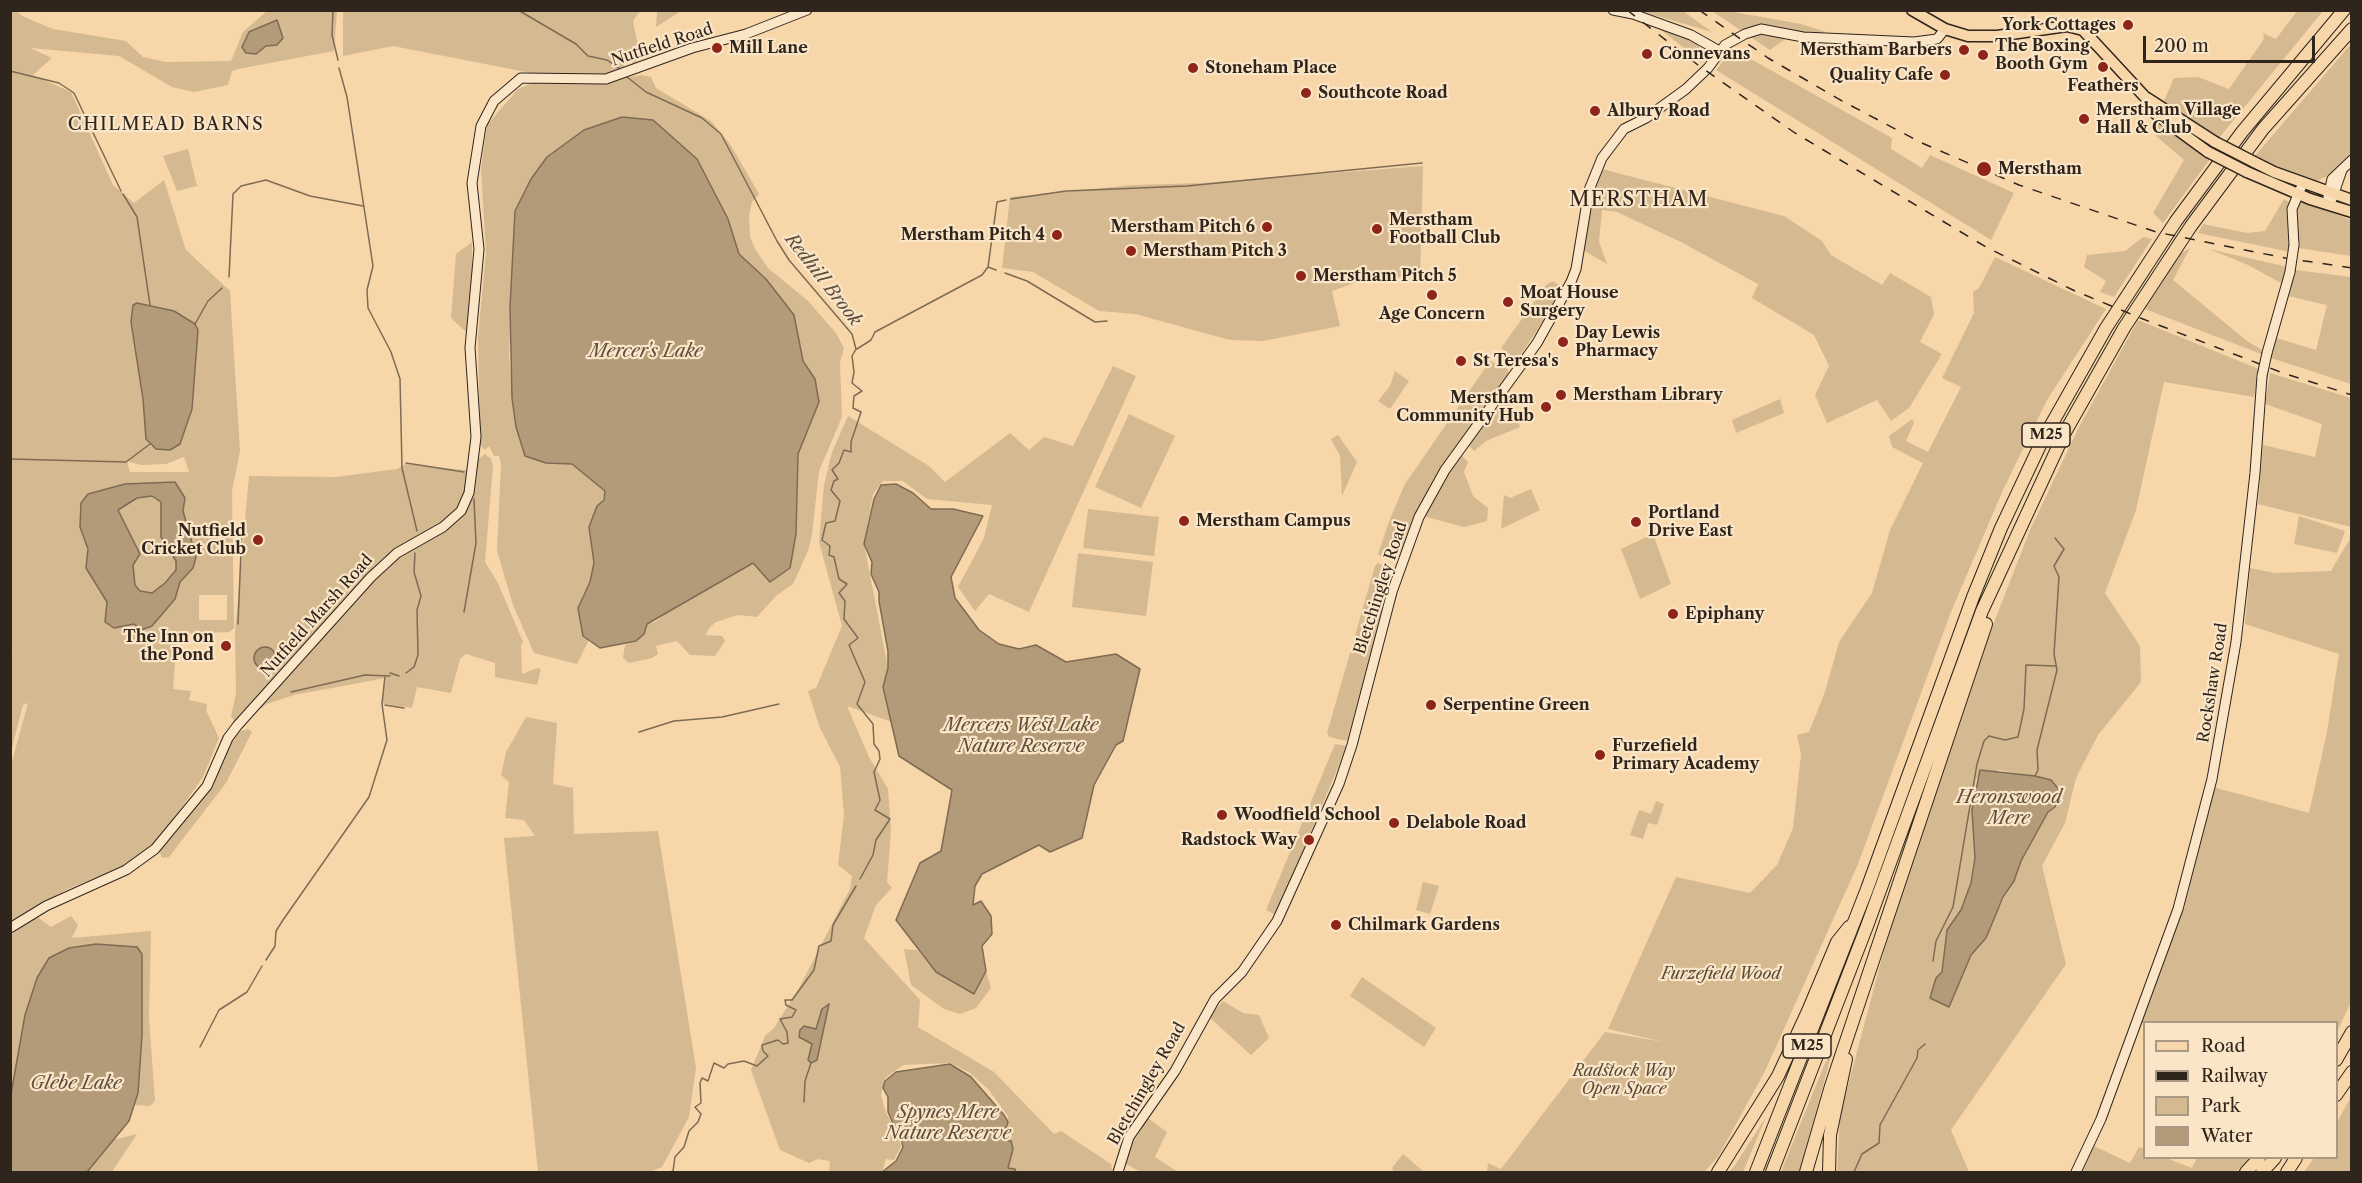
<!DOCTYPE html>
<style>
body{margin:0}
#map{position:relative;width:2362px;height:1183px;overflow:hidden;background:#f7d7a9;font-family:"Libre Caslon Text",serif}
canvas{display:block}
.frame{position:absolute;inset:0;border:12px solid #2f251d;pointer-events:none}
.legend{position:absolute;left:2143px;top:1021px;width:195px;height:138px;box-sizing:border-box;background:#fae5c7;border:2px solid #a99883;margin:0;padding:8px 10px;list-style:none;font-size:18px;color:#2f251d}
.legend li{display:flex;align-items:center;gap:12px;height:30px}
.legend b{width:30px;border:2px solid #a99883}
.scale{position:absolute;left:2143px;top:36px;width:172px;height:27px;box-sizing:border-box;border:3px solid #2f251d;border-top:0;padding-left:8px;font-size:18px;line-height:21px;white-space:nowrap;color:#2f251d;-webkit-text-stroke:4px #fae5c7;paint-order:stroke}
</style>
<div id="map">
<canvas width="2362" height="1183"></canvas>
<div class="frame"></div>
<ul class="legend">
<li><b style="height:8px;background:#f7d7a9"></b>Road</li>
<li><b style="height:8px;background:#2f251d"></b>Railway</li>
<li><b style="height:16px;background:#d5b991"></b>Park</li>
<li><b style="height:16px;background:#b39a79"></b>Water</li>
</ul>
<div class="scale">200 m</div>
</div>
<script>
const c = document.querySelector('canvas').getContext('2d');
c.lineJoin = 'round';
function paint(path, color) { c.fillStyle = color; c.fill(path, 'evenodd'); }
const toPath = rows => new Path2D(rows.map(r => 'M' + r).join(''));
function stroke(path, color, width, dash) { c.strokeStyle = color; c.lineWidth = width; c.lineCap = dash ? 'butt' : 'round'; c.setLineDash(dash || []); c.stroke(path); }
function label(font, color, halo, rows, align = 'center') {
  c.font = font + ' "Libre Caslon Text",serif'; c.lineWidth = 4.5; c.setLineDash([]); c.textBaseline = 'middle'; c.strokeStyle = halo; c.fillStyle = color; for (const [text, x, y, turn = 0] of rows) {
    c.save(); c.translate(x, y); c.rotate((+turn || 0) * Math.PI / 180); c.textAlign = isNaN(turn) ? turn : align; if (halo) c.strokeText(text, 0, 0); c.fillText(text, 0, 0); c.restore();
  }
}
paint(toPath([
 [11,11,17,11,22,16,53,29,126,41,143,57,166,62,231,61,243,32,267,11,337,11,334,51,238,69,232,71,228,85,194,92,172,87,119,56,30,48,52,58,33,75,71,92,113,185,134,203,164,180,186,250,230,291,240,451,232,491,234,628,229,632,177,634,173,689,191,691,189,700,207,704,206,710,219,738,203,777,161,837,131,863,68,889,11,921,11,765,28,703,23,705,11,752,11,652,14,658,10,647],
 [137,303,174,311,195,324,198,330,194,357,193,402,182,439,175,448,151,446,146,439,143,399,131,322,133,305],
 [184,457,189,472,130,472,127,461,141,465,166,464],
 [125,484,185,498,183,511,193,552,193,568,180,582,175,599,134,624,114,627,107,610,107,602,86,568,88,549],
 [199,595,227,595,227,620,199,620],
 [343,11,640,11,633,21,640,56,633,66,631,59,624,57,624,70,605,74,531,73,393,46,343,56],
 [657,11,657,10,681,11,656,27],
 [1640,11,1683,11,1712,32],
 [1712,11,1728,11,1801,24,1826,32,1788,37,1770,50],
 [2297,11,2323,11,2219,138,2190,121,2164,101,2174,78,2198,77,2229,89,2264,39,2263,33,2276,39],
 [1661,30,1685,36,1696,42,1705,56,1703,63],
 [2351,44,2351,155,2331,174,2313,183,2254,157],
 [1733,49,1892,138,1891,149,1922,168,1930,155,2014,193,1991,240,1716,70],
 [641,75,651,77,656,88,711,121,730,144,759,194,752,202,749,215,750,237,755,249,768,268,808,301,836,333,844,348,840,362,842,417,819,471,812,535,808,551,793,584,777,595,757,617,738,615,716,622,709,628,706,635,722,636,725,641,715,656,690,655,677,641,656,646,658,654,652,658,629,663,623,658,625,645,636,641,647,624,655,622,674,607,754,562,770,581,796,534,798,454,819,402,815,379,803,360,798,337,766,279,739,254,728,219,697,159,515,211,509,357,516,427,525,456,546,463,572,464,605,491,592,547,594,562,590,582,582,597,583,636,589,640,577,664,534,653,513,605,497,551,501,464,499,456,494,456,489,446,485,450,480,445,478,337,486,252,481,169,487,125,518,89,535,82,591,84],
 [2153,121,2210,159,2163,223,2153,213,2184,160,2155,135],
 [188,149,197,186,177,191,163,156],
 [1423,166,1420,277,1368,278,1332,291,1340,326,1263,341,1230,340,1135,314,1099,311,1033,272,1002,268,1010,197,1133,185,1202,183],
 [1602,169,1784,216,1822,241,1831,255,1882,285,1890,273,1931,297,1934,314,1920,342,1942,354,1909,408,1891,421,1877,400,1827,423,1815,395,1829,366,1814,335,1752,298,1758,284,1681,242,1617,212,1602,210,1599,242,1607,264,1583,250,1594,187],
 [2284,199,2290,203,2287,216,2290,252,2198,233,2203,224,2247,233,2265,231],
 [2299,200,2351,220,2351,256,2298,248,2296,213],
 [2143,237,2152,239,2114,297,2100,292,2106,281,2084,267,2087,255,2125,251],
 [472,242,472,282,466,332,451,318,456,254],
 [2190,248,2173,280,2247,341,2265,352,2261,354,2145,309,2181,253],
 [2209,249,2288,267,2283,284,2248,265],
 [1995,257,2106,309,2047,400,2003,490,1951,612,1858,864,1765,1071,1718,1157,1704,1172,1487,1172,1488,1163,1501,1169,1605,1032,1664,1042,1608,1029,1676,877,1750,893,1777,865,1793,828,1801,754,1797,735,1809,732,1825,692,1839,642,1872,593,1890,530,1923,463,1892,447,1889,436,1912,419,1914,423,1906,441,1928,452,1961,387,1942,378,1974,313,1973,292,1979,288],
 [2296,270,2351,277,2351,384,2271,358,2273,337,2316,350,2327,305,2288,296],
 [1553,281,1562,287,1536,332,1517,360,1501,348,1547,284],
 [2138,320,2259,369,2254,397,2164,382,2136,510,2105,593,2140,646,2141,682,2098,735,2076,778,2065,823,2042,866,2066,964,1951,1130,1969,1172,1837,1172,1840,1116,1880,965,1900,897,1981,656,2030,530,2079,427],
 [2000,770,2051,780,2060,791,2059,799,2048,812,2021,861,2014,881,1996,912,1986,938,1971,955,1949,1007,1930,998,1936,978,1942,972,1947,930,1961,910,1971,883,1975,858,1972,810,1976,779],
 [1490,361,1508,369,1508,375,1428,490,1399,556,1394,561,1381,557,1378,554,1390,519,1405,484],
 [1113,366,1136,376,1029,612,989,594,975,611,958,587,984,538,992,505,927,499,903,481,883,481,873,494,864,544,888,668,883,687,892,722,847,706,869,757,888,789,891,831,887,882,892,888,876,905,864,938,920,1000,918,1027,994,1072,1054,1134,1061,1131,1111,1164,1112,1172,1016,1172,1015,1169,1008,1168,1013,1149,1002,1139,1008,1116,988,1089,970,1073,951,1063,903,1065,885,1078,881,1095,886,1113,898,1134,901,1146,894,1160,886,1159,882,1172,829,1172,830,1161,818,1159,809,1163,780,1150,751,1070,765,1036,774,1028,799,988,850,889,852,876,838,865,844,815,840,767,820,728,808,691,816,688,842,626,819,542,824,485,832,452,848,416,929,466,945,482,1010,433,1029,450,1044,437,1073,446],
 [1395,371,1409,381,1390,409,1378,401,1390,386],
 [2270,373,2351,398,2351,527,2258,504,2263,445,2315,457,2322,424,2265,404],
 [1504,399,1509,402,1520,427,1486,441,1474,451,1468,445],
 [1780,399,1784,413,1736,433,1732,420],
 [1129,414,1175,436,1141,508,1095,487],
 [1338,435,1357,462,1342,496,1340,456,1331,439],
 [485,454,491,459,493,466,485,562,498,583,523,642,521,644,522,674,537,668,541,669,537,685,495,677,495,663,466,654,460,659,451,693,417,687,412,708,381,703,386,678,294,695,267,704,237,726,231,716,236,693,235,632,249,476,336,477,397,469,406,464,473,471,476,483,478,459],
 [1460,454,1468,462,1464,472,1473,496,1488,508,1487,521,1464,527,1423,516],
 [1531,489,1540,510,1501,529,1504,495,1510,498],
 [152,496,161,502,161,538,176,561,176,570,165,583,152,593,140,591,135,585,133,565,140,554,118,510,137,498],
 [1088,509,1159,517,1154,556,1083,548],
 [2299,516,2345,531,2337,553,2294,544],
 [1653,534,1671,584,1640,599,1621,549],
 [2351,537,2351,1002,2337,1032,2336,1022,2140,1023,2185,906,2213,787,2309,813,2327,732,2339,654,2245,624,2250,568,2275,573,2331,571],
 [1078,553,1153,562,1146,616,1072,607],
 [1378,563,1393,571,1347,741,1329,737,1327,733,1375,566],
 [526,717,557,723,553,784,573,788,574,834,658,831,696,1068,689,1117,662,1167,649,1172,538,1172,504,838,535,836,524,820,505,818,509,782,501,775,506,752],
 [249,729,252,732,226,783,169,857,162,858,158,848,197,805,216,778,235,732],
 [1335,744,1347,746,1276,915,1266,910],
 [1656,801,1664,804,1657,825,1648,823,1643,839,1630,835,1639,810,1651,814],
 [1423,882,1439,886,1430,914,1416,910],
 [36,916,51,927,71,916,78,925,72,938,151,931,149,1017,155,1101,150,1106,135,1105,142,1035,142,954,25,1015,11,1094,11,935],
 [904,949,917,950,936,972,974,994,986,971,991,988,976,1008,960,1014,944,1009,911,985],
 [1362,977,1436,1028,1424,1047,1350,996],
 [1223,1001,1243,1013,1259,1015,1269,1038,1251,1055,1209,1017],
 [1832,1053,1799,1172,1781,1172,1825,1063],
 [2351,1097,2351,1172,2304,1172,2314,1158,2336,1158,2337,1122],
 [1766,1117,1743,1172,1729,1172,1735,1165],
 [1148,1118,1167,1132,1155,1157,1178,1172,1141,1172,1124,1163,1128,1151],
 [137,1134,112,1172,87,1172,113,1140],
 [2094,1146,2130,1163,2139,1147,2144,1149,2144,1158,2166,1158,2192,1168,2197,1158,2249,1158,2236,1172,2082,1172],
 [1403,1154,1424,1172,1394,1172,1392,1168]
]), '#d5b991');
const water = toPath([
 [277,20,283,38,277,45,266,46,256,54,246,53,242,47,249,32,277,20],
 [622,117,653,120,697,159,728,219,739,254,766,279,794,315,803,361,815,379,819,402,798,454,796,534,790,568,770,582,753,563,647,624,644,634,636,641,600,648,583,636,578,608,590,582,594,563,589,527,597,506,604,500,605,491,572,464,546,463,525,456,516,427,512,398,510,307,515,211,531,179,547,157,584,130,622,117],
 [137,303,174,311,195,324,198,330,192,409,180,444,170,450,156,449,146,439,143,399,131,322,133,305,137,303],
 [175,482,185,498,183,511,196,557,193,568,180,582,175,599,152,626,141,630,134,624,114,628,105,622,107,602,86,568,88,549,80,527,81,503,88,494,125,484,175,482],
 [152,496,161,502,161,537,176,561,176,570,165,583,152,593,140,591,135,585,133,565,140,554,118,510,137,498,152,496],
 [896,484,913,493,931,509,953,509,983,516,951,577,955,598,979,630,999,644,1019,649,1036,645,1066,662,1116,654,1140,669,1123,741,1116,745,1094,785,1082,838,1050,852,1039,845,982,874,975,886,973,905,981,901,991,916,992,934,982,946,986,971,974,994,936,972,896,920,920,863,941,851,952,790,899,756,883,687,888,668,888,651,879,601,879,592,871,574,872,562,864,544,874,499,881,485,896,484],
 '254 658a11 11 0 1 1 22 0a11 11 0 1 1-22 0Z',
 [1980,770,2035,776,2051,780,2060,791,2055,807,2048,812,2021,861,2014,881,2003,897,1986,938,1971,955,1949,1007,1930,998,1936,978,1942,972,1947,930,1961,910,1971,883,1975,858,1972,810,1980,770],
 [96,944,137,947,142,954,142,1035,138,1093,129,1121,87,1172,11,1172,11,1094,25,1015,37,978,49,958,69,948,96,944],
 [829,1004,817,1060,811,1063,808,1060,812,1044,799,1037,800,1030,804,1026,816,1029,822,1009,829,1004],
 [950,1064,971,1077,1004,1115,1008,1122,1002,1139,1011,1141,1013,1149,1008,1168,1015,1169,1016,1172,882,1172,896,1161,903,1147,900,1133,895,1128,888,1112,888,1097,883,1088,885,1081,896,1072,950,1064]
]);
paint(water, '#b39a79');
stroke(water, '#7e6b54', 1.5);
stroke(toPath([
 [333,10,332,35,338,60],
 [518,10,576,44,588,56,607,60,620,69],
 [339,68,347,97,373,266,367,290,368,308,391,352,400,379,402,468,417,531],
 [10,71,59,83,74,93,121,191],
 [627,77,646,92,702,118,721,134,777,241,789,260,852,334,856,349,852,356,854,372,852,383,862,391,854,396,853,408,861,412,851,442,851,452,844,450,839,463,832,470,838,479,834,481,831,490,840,501,835,521,826,523,822,540,830,546,829,555,834,557,839,579,847,584,839,593,845,601,844,619,858,638,849,645,865,682,857,704,873,724,874,744,879,751,880,759,874,772,880,800,875,810,890,819,876,840,873,855,860,879],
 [123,194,137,217,150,305],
 [1011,199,1066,191,1187,186,1422,163],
 [988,267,996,270],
 [1005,273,1027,281,1095,322,1107,321],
 [229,277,233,194,241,186,266,180,310,196,363,206],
 [195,324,208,301,222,288],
 [857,349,871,340,875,332,982,275,988,267,997,202,1006,200],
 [10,459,126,462,150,444],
 [406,463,464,472],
 [464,612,476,543,474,499],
 [238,624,242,527],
 [390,673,399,676],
 [406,673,414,667,418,655,417,610,421,596,414,572,415,553],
 [291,692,365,675,390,676],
 [385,705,404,708],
 [639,732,674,721,722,717,779,704],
 [2035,776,2038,770,2037,750,2057,670,2054,654,2059,577,2054,566,2064,549,2055,538],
 [266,960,275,946,276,931,283,920,369,797,387,740,382,704,385,676],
 [1933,961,1936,941,1953,907,1977,764,1984,741,1989,736,2005,740,2018,737,2024,709,2026,665,2056,666],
 [200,1047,219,1010,247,992,262,966],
 [804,1102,805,1081,811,1063],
 [670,1172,673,1171,675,1157,684,1147,689,1131,698,1122,701,1114,695,1107,701,1103,700,1083,702,1078,708,1081,714,1063,724,1068,728,1064,744,1061,757,1066,768,1056,763,1051,762,1045,778,1040,783,1044,788,1043,787,1032,780,1019,792,1017,796,1010,786,1005,785,1000,792,1000,814,970,819,946,831,941,833,925,856,886],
 [1854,1172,1862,1154,1879,1143,1880,1125,1917,1058,1918,1050,1925,1044]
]), '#7e6b54', 1.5);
const secondary = toPath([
 [1613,10,1633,14,1691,35,1721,52],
 [2328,197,2332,179,2352,160],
 [2332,199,2342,170],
 [2294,245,2292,209,2303,183],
 [2267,353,2290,272],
 [10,928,46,906,126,870,155,849,207,786,228,738,237,726,371,577,397,553,443,527,461,511,469,493,476,437,470,348,479,249,472,183,481,126,494,101,521,78,606,79,692,48,746,34,807,10],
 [1118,1172,1129,1137,1175,1071,1215,999,1242,972,1277,921,1339,784,1352,745,1392,592,1419,517,1445,470,1537,343,1571,282,1576,269,1589,190,1602,158,1624,129,1646,118,1686,89,1708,68,1725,45,1745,34,1761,29,1803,37,1914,42,1937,39,1945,29],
 [2076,1172,2101,1119,2178,909,2212,779,2236,642,2255,473,2262,376]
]);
const primary = toPath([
 [1912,10,1945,29,1968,36,1997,36,2067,26,2083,30,2146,98,2156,114,2208,152],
 [2147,98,2215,142],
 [2254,162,2274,172,2352,200],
 [2247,172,2310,199,2352,212]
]);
const highway = toPath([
 [2336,1060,2352,1032],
 [2336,1095,2352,1072],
 [1718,1172,1778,1076,1808,1011,1837,942,1849,927],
 [1756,1172,1867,889,1973,597,2001,528,2042,441,2106,328,2176,221,2242,132,2344,10],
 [1772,1172,1867,926,1982,611,2064,434,2124,328,2191,226,2263,129,2352,29],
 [1806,1172,1831,1086,1986,624],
 [1829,1172,1830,1135,1846,1059],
 [2246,1172,2259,1158],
 [2262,1172,2275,1158],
 [2287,1172,2296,1158]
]);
stroke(secondary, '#2f251d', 11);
stroke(primary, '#2f251d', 13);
stroke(highway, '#2f251d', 14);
stroke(secondary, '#fae5c7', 9);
stroke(primary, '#f7d7a9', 10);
stroke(highway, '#f7d7a9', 12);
stroke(toPath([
 [1627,10,1698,65,1795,133,1986,247,2075,291,2143,319,2283,373,2352,395],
 [1699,10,1768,58,1844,102,1922,143,2019,185,2156,232,2285,258,2352,268]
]), '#2f251d', 1.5, [10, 10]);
const secondaryBridge = toPath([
 [2290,272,2294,245],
 [2262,376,2267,353]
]);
const primaryBridge = toPath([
 [2215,142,2254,162],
 [2208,152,2247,172]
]);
stroke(secondaryBridge, '#2f251d', 11, []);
stroke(primaryBridge, '#2f251d', 13, []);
stroke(secondaryBridge, '#fae5c7', 9);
stroke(primaryBridge, '#f7d7a9', 10);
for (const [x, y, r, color] of [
 [2128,25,6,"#8f2418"],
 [717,48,6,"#8f2418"],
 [1964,50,6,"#8f2418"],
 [1647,54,6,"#8f2418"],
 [1983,55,6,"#8f2418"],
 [2103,67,6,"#8f2418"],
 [1193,68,6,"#8f2418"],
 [1945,75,6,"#8f2418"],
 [1306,93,6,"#8f2418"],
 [1595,111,6,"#8f2418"],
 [2084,119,6,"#8f2418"],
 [1984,169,8,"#8f2418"],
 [1267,227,6,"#8f2418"],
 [1377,229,6,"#8f2418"],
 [1057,235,6,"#8f2418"],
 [1131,251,6,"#8f2418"],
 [1301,276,6,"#8f2418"],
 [1432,295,6,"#8f2418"],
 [1508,302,6,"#8f2418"],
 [1563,342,6,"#8f2418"],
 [1461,361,6,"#8f2418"],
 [1561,395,6,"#8f2418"],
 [1546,407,6,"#8f2418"],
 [1184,521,6,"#8f2418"],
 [1636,522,6,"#8f2418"],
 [258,540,6,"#8f2418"],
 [1673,614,6,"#8f2418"],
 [226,646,6,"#8f2418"],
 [1431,705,6,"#8f2418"],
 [1600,755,6,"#8f2418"],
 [1222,815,6,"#8f2418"],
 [1394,823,6,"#8f2418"],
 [1309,840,6,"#8f2418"],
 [1336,925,6,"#8f2418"]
]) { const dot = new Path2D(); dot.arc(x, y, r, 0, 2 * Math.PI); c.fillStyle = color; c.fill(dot); stroke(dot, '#fae5c7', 2); }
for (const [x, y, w] of [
 [2046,435,48],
 [1807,1046,48]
]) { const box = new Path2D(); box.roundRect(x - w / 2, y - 12, w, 24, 4.5); c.fillStyle = '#fae5c7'; c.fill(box); stroke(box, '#2f251d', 1.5); }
label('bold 15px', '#2f251d', null, [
 ["M25",2046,435],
 ["M25",1807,1046]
]);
label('bold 16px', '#2f251d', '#fae5c7', [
 ["York Cottages",2116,25,"right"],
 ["The Boxing",1995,46],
 ["Booth Gym",1995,64],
 ["Mill Lane",729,48],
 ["Merstham Barbers",1952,50,"right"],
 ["Connevans",1659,54],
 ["Stoneham Place",1205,68],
 ["Quality Cafe",1933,75,"right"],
 ["Feathers",2103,86,"center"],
 ["Southcote Road",1318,93],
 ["Merstham Village",2096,110],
 ["Hall & Club",2096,128],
 ["Albury Road",1607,111],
 ["Merstham",1998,169],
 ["Merstham",1389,220],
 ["Football Club",1389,238],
 ["Merstham Pitch 6",1255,227,"right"],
 ["Merstham Pitch 4",1045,235,"right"],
 ["Merstham Pitch 3",1143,251],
 ["Merstham Pitch 5",1313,276],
 ["Moat House",1520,293],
 ["Surgery",1520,311],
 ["Age Concern",1432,314,"center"],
 ["Day Lewis",1575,333],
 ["Pharmacy",1575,351],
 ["St Teresa's",1473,361],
 ["Merstham Library",1573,395],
 ["Merstham",1534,398,"right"],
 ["Community Hub",1534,416,"right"],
 ["Portland",1648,513],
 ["Drive East",1648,531],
 ["Merstham Campus",1196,521],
 ["Nutfield",246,531,"right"],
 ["Cricket Club",246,549,"right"],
 ["Epiphany",1685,614],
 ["The Inn on",214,637,"right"],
 ["the Pond",214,655,"right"],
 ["Serpentine Green",1443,705],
 ["Furzefield",1612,746],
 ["Primary Academy",1612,764],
 ["Woodfield School",1234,815],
 ["Delabole Road",1406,823],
 ["Radstock Way",1297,840,"right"],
 ["Chilmark Gardens",1348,925]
], 'left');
label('16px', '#2f251d', '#fae5c7', [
 ["Nutfield Road",662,45,-18],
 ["Bletchingley Road",1381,588,-72],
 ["Nutfield Marsh Road",317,616,-48],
 ["Rockshaw Road",2213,683,-81],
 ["Bletchingley Road",1147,1084,-60]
]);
label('italic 16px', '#584a3a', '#fae5c7', [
 ["Furzefield Wood",1721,974],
 ["Radstock Way",1624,1071],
 ["Open Space",1624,1089]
]);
c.letterSpacing = '1.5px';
label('18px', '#2f251d', '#fae5c7', [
 ["CHILMEAD BARNS",166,125]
]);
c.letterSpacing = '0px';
label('italic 18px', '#5d4e3d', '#fae5c7', [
 ["Redhill Brook",823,280,52],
 ["Mercer's Lake",646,352],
 ["Mercers West Lake",1021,726],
 ["Nature Reserve",1021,747],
 ["Heronswood",2009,798],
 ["Mere",2009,819],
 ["Glebe Lake",76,1084],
 ["Spynes Mere",948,1113],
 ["Nature Reserve",948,1134]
]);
c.letterSpacing = '1.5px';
label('20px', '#2f251d', '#fae5c7', [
 ["MERSTHAM",1639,200]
]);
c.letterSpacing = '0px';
</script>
